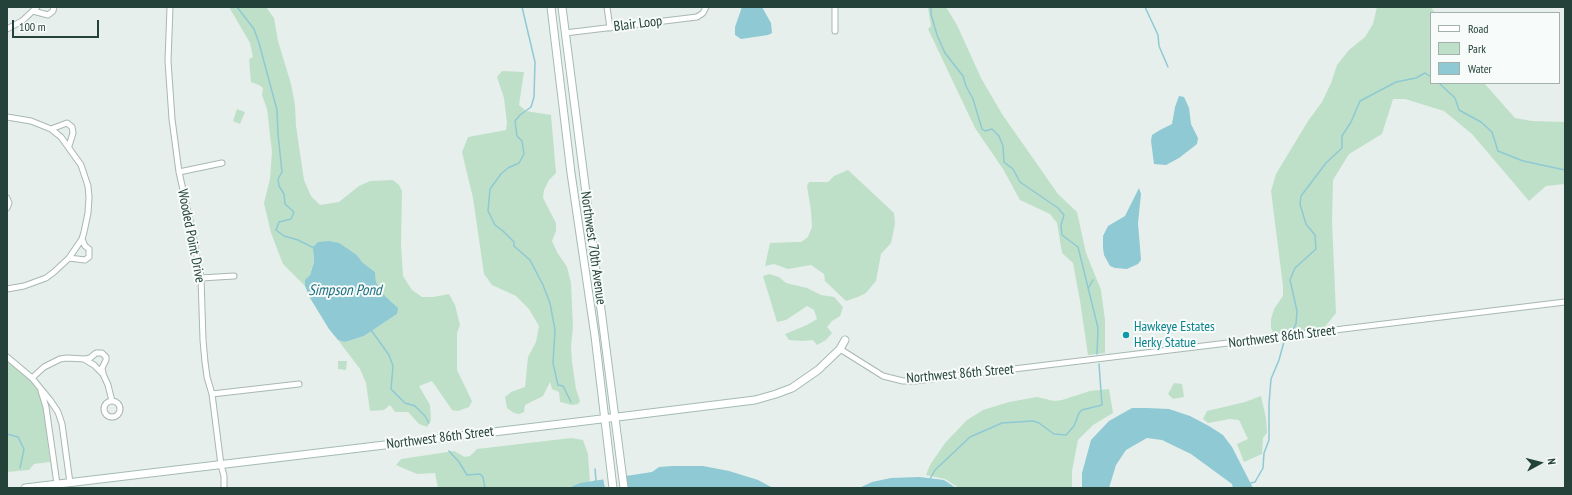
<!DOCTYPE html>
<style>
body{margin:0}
#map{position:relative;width:1572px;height:495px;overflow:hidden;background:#e6efeb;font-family:"PT Sans Narrow",sans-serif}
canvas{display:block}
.frame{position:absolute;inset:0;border:8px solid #24423a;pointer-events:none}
.legend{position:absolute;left:1430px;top:12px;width:130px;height:72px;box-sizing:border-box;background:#f7fbf9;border:1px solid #a3b1ad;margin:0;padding:5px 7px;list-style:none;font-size:12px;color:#24423a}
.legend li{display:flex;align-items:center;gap:8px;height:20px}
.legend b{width:20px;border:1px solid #a3b1ad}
.north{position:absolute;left:1520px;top:443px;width:40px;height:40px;-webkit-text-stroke:3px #f7fbf9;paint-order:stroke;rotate:83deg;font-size:11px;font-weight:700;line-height:16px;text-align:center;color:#24423a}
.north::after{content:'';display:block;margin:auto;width:14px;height:18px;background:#24423a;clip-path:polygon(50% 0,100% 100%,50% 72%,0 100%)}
.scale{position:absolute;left:12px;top:20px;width:87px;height:18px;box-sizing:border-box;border:2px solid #24423a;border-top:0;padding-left:5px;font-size:12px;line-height:14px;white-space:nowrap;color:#24423a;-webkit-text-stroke:3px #f7fbf9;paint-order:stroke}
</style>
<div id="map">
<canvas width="1572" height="495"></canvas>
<div class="frame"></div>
<ul class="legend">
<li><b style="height:5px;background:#fff"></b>Road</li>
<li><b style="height:11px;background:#bfe0c8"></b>Park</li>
<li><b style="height:11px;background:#8ec9d4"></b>Water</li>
</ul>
<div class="north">N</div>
<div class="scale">100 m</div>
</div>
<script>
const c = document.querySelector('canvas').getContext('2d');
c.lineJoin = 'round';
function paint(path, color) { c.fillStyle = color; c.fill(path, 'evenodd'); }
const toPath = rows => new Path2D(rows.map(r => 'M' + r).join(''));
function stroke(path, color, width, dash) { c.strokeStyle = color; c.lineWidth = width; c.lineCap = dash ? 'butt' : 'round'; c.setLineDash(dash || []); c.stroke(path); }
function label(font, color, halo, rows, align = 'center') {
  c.font = font + ' "PT Sans Narrow",sans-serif'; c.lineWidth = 4; c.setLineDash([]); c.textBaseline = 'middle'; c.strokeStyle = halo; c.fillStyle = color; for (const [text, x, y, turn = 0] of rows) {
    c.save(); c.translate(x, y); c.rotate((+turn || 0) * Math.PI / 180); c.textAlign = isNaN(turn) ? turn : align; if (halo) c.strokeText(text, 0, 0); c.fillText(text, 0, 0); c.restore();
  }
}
paint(toPath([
 [229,7,266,7,274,18,278,41,291,84,295,105,296,126,304,180,311,196,320,205,339,202,359,186,370,181,393,180,399,185,402,191,401,244,403,276,412,290,422,297,433,297,449,294,455,305,460,325,457,333,457,370,472,401,469,407,458,411,452,410,432,381,419,386,430,405,431,420,427,427,419,424,408,412,395,412,390,405,384,410,370,411,366,383,360,369,338,340,345,342,364,336,397,314,394,304,382,293,376,282,375,272,362,262,357,255,349,250,313,254,314,262,312,268,310,275,305,281,305,286,283,264,271,233,264,203,270,179,272,152,267,109,262,95,263,88,259,85,251,82,249,59,253,57,250,43],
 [928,7,946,7,957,25,981,78,1002,114,1058,194,1077,212,1086,253,1101,290,1105,320,1105,353,1088,355,1080,301,1073,263,1062,253,1057,223,1050,214,1020,200,1003,169,975,128,928,29,931,26],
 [1377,7,1431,7,1435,13,1431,13,1431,83,1484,83,1515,118,1532,121,1565,122,1565,184,1546,186,1529,201,1472,134,1444,111,1405,99,1393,99,1382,134,1349,154,1333,180,1332,222,1336,313,1324,328,1296,333,1274,334,1271,328,1271,319,1274,309,1283,296,1283,286,1271,191,1276,174,1308,121,1322,102,1331,83,1337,65,1349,50,1365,37,1373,24],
 [502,71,524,72,519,105,526,111,551,115,556,173,549,180,544,190,543,198,556,223,556,231,552,241,557,252,567,267,571,283,573,327,571,347,572,362,576,389,580,401,578,404,572,405,560,402,559,392,552,389,550,382,543,396,525,405,524,412,519,414,514,413,507,408,505,397,511,392,525,387,528,357,536,342,539,326,529,309,516,296,492,285,484,274,473,198,462,152,468,137,506,130,507,123,504,98,497,77],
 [237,109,245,112,240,124,233,121],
 [848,170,894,213,895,224,891,243,881,254,876,281,866,293,858,297,846,301,825,281,824,274,811,265,788,269,774,264,765,266,770,243,795,242,801,242,808,237,812,227,811,211,807,186,809,182,828,182,834,176],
 [769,274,779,277,786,283,807,288,821,295,834,297,843,307,840,316,832,321,827,327,832,333,826,340,817,345,813,340,802,341,789,340,785,334,807,325,817,319,814,310,807,306,786,320,777,322,763,276],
 [7,360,26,376,37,389,43,404,50,462,34,464,29,470,7,472],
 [338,361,347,361,346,370,338,369],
 [1174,383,1182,384,1184,397,1173,399,1168,394],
 [1109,389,1113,413,1093,425,1078,440,1072,471,1072,488,959,488,945,479,926,475,930,465,945,443,967,420,983,410,1009,402,1037,397,1054,401,1062,400,1090,391],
 [1261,396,1266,418,1267,433,1263,438,1262,454,1244,462,1237,444,1248,439,1239,420,1230,419,1208,423,1203,419,1207,411,1245,402],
 [571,438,583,440,588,454,590,483,580,483,568,488,438,488,435,473,417,474,396,465,401,459,454,451,465,457,470,456,477,449]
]), '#bfe0c8');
paint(toPath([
 [742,7,762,7,771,23,772,33,768,35,741,39,735,35,735,27],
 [1179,96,1184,97,1189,108,1191,124,1198,138,1197,144,1179,158,1166,165,1154,164,1151,141,1152,135,1160,130,1172,124,1175,107],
 [1139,188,1141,194,1138,223,1141,260,1138,264,1127,269,1115,268,1110,266,1104,255,1103,248,1103,236,1108,226,1125,216],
 [329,241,339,243,357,255,362,262,375,272,376,282,382,293,398,308,397,314,364,336,345,342,338,340,329,329,310,298,305,286,305,280,310,275,314,262,313,247,318,242],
 [1132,408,1147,408,1169,409,1190,416,1209,426,1223,435,1232,447,1253,488,1233,488,1232,484,1191,454,1162,440,1147,438,1126,450,1116,465,1109,488,1082,488,1082,473,1091,440,1109,421],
 [672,466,703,466,729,471,758,480,773,488,568,488,580,483,652,472,659,467],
 [919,477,944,480,956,488,859,488,872,482,891,478]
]), '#8ec9d4');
paint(toPath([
 [626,474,628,488,605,488,603,478]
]), '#e6efeb');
stroke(toPath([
 [237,7,254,29,259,43,277,110,278,134,282,172,278,179,279,186,284,194,285,204,294,212,291,219,279,222,276,230,284,236,298,240,314,248],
 [522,7,535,62,534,97,531,107,520,115,515,121,517,136,522,141,524,154,519,163,508,168,501,174,490,189,488,211,495,225,503,231,514,242,514,246,530,260,543,285,550,303,555,330,553,363,558,385,563,386,571,402],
 [931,7,931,14,937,35,945,53,963,76,966,86,973,99,982,129,985,131,992,129,999,136,1003,146,1004,162,1013,169,1020,182,1058,208,1064,215,1061,225,1062,235,1078,247,1098,328,1097,354],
 [1145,7,1158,35,1159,46,1168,67],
 [1439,83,1455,98,1459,110,1481,122,1492,132,1498,151,1523,161,1565,170],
 [1089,287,1093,280],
 [371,330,389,355,393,366,391,389,405,403,415,406,425,416,429,423],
 [1291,334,1296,324,1297,311,1290,280,1295,268,1316,249,1315,235,1306,224,1300,204,1301,196,1326,163,1342,148,1342,136,1351,122,1360,101,1396,82,1416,78,1425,73,1431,77],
 [7,434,18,437,24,449,20,468],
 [449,451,459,462,467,475,480,474,483,477,485,488],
 [930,479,935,470,970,437,1002,423,1033,421,1039,423,1054,434,1066,435,1074,426,1079,413,1082,410,1102,405,1099,364],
 [594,483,596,480,595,469],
 [1251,483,1255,482,1263,468,1264,453,1269,440,1269,404,1271,379,1279,360,1285,338]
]), '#8ec9d4', 1.5);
const street = toPath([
 [170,7,168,61,172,119,179,172,192,230,201,278,203,340,205,362,207,377,212,394,221,465,224,476,224,488],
 [607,7,610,28],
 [835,7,835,31],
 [33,11,48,15,53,11,54,7],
 [7,29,22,21,37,7],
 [565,33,697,17,703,13,706,7],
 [7,117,31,121,51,129,61,137,81,165,88,186,89,197,88,213,84,232,82,239,69,258,54,272,46,278,24,286,7,289],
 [51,129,67,123,72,127,73,133,69,146],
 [179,172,222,163],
 [7,198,9,203,7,208],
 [69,258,85,260,89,257,89,249,85,246,82,239],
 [201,278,234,276],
 [840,349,883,376,903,381,915,381,1565,302],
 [7,357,32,378,50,400,58,412,62,424,70,483],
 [85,359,90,358,96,353,102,353,106,357,106,360,102,368,103,373],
 [32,378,44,367,60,359,67,358,84,359,94,365,103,374,108,385,112,401],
 [41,391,46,407,57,484],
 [212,394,299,384],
 '104 409a8 8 0 1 1 16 0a8 8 0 1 1-16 0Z'
]);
const secondary = toPath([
 [551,7,571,173,595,336,613,488],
 [562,7,624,488],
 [25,488,577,422,755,400,776,394,792,388,818,370,840,349,845,340]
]);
stroke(street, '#a8b8b2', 7);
stroke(secondary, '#a4bbb3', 9);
stroke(street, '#fff', 5);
stroke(secondary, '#fff', 7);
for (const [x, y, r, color] of [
 [1126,335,4,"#0f9aa8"]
]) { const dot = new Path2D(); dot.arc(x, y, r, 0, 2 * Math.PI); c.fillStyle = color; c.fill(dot); stroke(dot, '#f7fbf9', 1.5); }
label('14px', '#24423a', '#f7fbf9', [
 ["Blair Loop",638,24,-7],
 ["Wooded Point Drive",191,236,79],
 ["Northwest 70th Avenue",593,248,82],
 ["Northwest 86th Street",1282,337,-7],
 ["Northwest 86th Street",960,374,-5],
 ["Northwest 86th Street",440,438,-7]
]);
label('14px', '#0d838f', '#f7fbf9', [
 ["Hawkeye Estates",1134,327],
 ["Herky Statue",1134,343]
], 'left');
label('italic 15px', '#1c6f80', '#f7fbf9', [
 ["Simpson Pond",345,291]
]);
</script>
